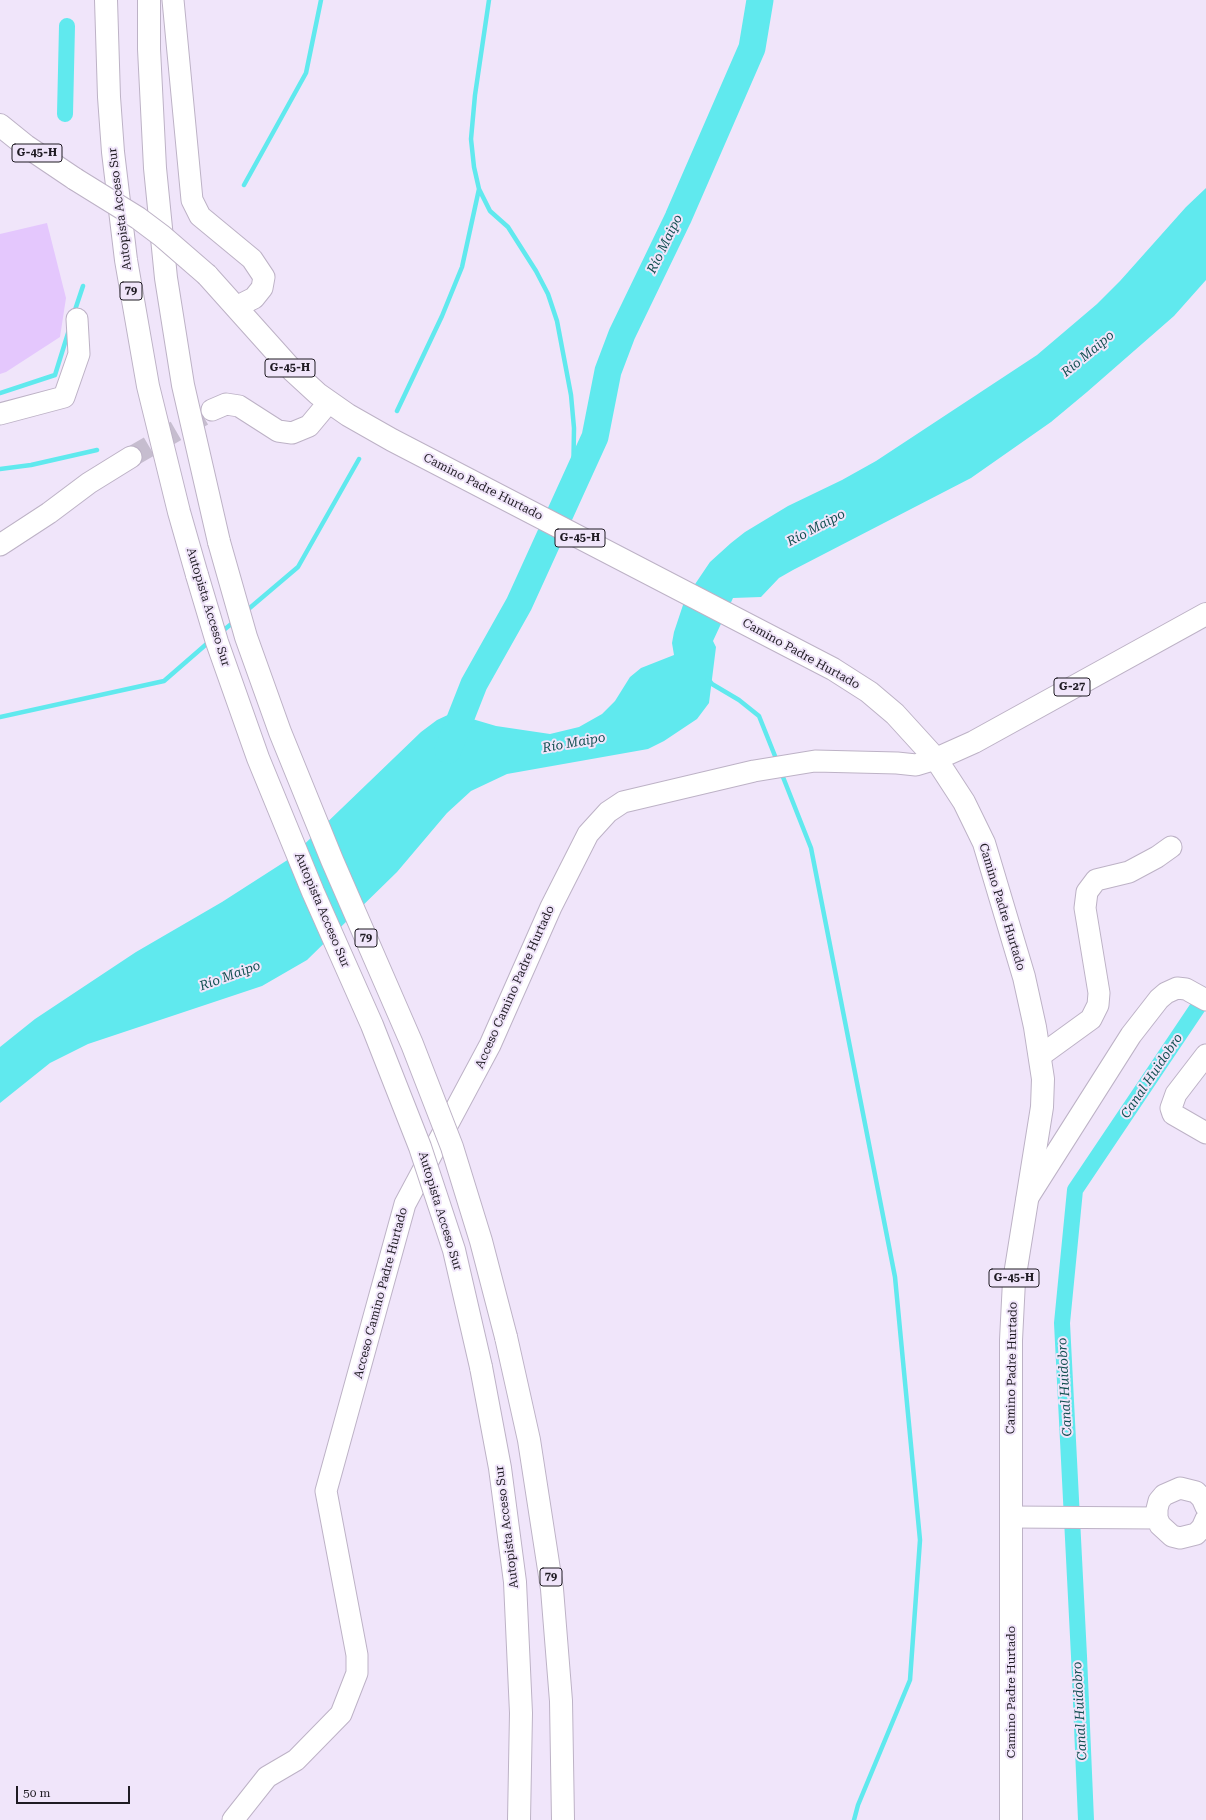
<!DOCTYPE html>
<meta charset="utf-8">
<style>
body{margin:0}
#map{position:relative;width:1206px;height:1820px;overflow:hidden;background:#f0e5fa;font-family:"Roboto Serif",serif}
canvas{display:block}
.scale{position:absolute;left:16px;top:1786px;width:114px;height:18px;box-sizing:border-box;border:2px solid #1f1b23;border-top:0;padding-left:5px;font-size:12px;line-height:14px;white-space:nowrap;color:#1f1b23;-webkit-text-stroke:3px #f0e5fa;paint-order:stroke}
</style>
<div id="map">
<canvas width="1206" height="1820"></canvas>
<div class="scale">50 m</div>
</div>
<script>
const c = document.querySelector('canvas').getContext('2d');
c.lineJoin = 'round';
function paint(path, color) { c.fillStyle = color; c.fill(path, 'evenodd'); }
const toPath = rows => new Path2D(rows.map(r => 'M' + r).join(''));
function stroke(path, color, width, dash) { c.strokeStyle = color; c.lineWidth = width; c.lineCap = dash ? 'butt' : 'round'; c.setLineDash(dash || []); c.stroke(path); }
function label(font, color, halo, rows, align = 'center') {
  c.font = font + ' "Roboto Serif",serif'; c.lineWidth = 4; c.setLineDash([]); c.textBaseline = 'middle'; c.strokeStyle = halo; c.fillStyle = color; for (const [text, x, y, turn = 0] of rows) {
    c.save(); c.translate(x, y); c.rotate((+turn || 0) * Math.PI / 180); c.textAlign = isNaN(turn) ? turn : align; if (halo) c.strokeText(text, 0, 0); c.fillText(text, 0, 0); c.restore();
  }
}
paint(toPath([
 [47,223,66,298,60,337,6,372,0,374,0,234]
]), '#e4c7fd');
paint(toPath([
 [1206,188,1206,280,1174,316,1087,392,1051,422,971,478,793,570,779,578,761,597,733,598,713,641,716,647,709,703,697,719,664,741,648,749,507,774,471,791,447,813,397,872,307,960,262,986,88,1044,50,1063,0,1103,0,1047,35,1019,136,952,222,902,289,859,421,732,437,720,452,713,496,726,550,734,579,727,602,714,615,701,630,677,641,668,674,655,672,643,674,632,685,599,710,562,731,543,745,532,788,506,842,480,876,461,1037,355,1097,304,1120,281,1186,207]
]), '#60e9ee');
stroke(toPath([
 [489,0,475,95,471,139,474,167,479,189,490,211,508,227,536,271,548,294,557,321,571,395,574,428,573,487],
 [244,185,306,73,321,0],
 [74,313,83,286],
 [0,393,55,375,69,330],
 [397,411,442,316,462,267,479,189],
 [0,469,31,465,97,450],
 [245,612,298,567,359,459],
 [220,633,235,621],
 [708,679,712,684,739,700,759,716,777,761],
 [0,717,164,681,210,641],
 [781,772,811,848,895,1277,920,1540,910,1680,858,1805,854,1820]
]), '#60e9ee', 4.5);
stroke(toPath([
 [65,114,67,26],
 [1086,1820,1079,1656,1062,1323,1075,1190,1206,995]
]), '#60e9ee', 16);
stroke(toPath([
 [448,750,474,684,519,604,595,437,608,371,622,334,678,218,752,48,760,0]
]), '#60e9ee', 27);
stroke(toPath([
 [131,457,212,410]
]), '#c6bdcf', 21, [21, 10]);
const minor = toPath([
 [173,0,192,200,200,216,252,259,264,277,262,288,254,298,236,307],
 [212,410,226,404,239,406,278,431,292,433,309,426,329,402],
 [0,414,64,397,79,354,77,319],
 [0,545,49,513,89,483,131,457],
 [1206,1055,1176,1094,1171,1108,1173,1114,1206,1133],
 [1040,1056,1091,1019,1098,1005,1099,993,1085,908,1087,892,1096,880,1129,872,1157,857,1171,847],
 [1027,1199,1131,1035,1159,999,1166,993,1177,988,1186,989,1206,1000],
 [1206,1507,1202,1498,1196,1492,1180,1488,1164,1495,1159,1501,1157,1509,1157,1518,1160,1525,1172,1536,1180,1538,1196,1534,1202,1528,1206,1519],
 [1011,1517,1157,1518],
 [233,1820,267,1777,296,1760,341,1714,357,1673,357,1655,326,1491,405,1204,490,1045,551,907,588,834,608,812,623,802,754,771,815,761,897,763,916,765,936,759]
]);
const major = toPath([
 [0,125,26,146,75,179],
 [207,275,293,371,318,394,348,415,392,440,833,669,869,692,895,714,936,759,964,802,984,843,990,863,1024,977,1035,1027,1043,1079,1042,1107,1014,1281,1011,1340,1011,1820],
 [936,759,974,742,1206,614]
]);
const highway = toPath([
 [106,0,109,97,113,152,126,260,148,386,179,512,197,575],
 [149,0,149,49,155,168,166,278,183,385,219,542],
 [506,1337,529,1440,552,1589,561,1701,563,1820],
 [481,1367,500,1468,515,1582,521,1713,519,1820]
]);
stroke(minor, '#bdb2c6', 23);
stroke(major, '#bdb2c6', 24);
stroke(highway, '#bdb2c6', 24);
stroke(minor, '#fff', 21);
stroke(major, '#fff', 22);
stroke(highway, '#fff', 22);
const majorBridge = toPath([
 [75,179,138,218,162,236,207,275]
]);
const highwayBridge = toPath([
 [219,542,246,637,280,732,332,860,412,1044,452,1147,481,1241,506,1337],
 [197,575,217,642,258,758,313,892,372,1025,420,1147,454,1250,481,1367]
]);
stroke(majorBridge, '#bdb2c6', 24, []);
stroke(highwayBridge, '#bdb2c6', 24, []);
stroke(majorBridge, '#fff', 22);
stroke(highwayBridge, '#fff', 22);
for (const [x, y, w] of [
 [37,153,50],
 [131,291,22],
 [290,368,50],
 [580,538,50],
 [1072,687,36],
 [366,938,22],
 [1014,1278,50],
 [551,1577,22]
]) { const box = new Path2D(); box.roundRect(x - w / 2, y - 9, w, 18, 3); c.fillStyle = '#f0e5fa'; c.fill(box); stroke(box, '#1f1b23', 1); }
label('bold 11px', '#1f1b23', null, [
 ["G-45-H",37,153],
 ["79",131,291],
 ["G-45-H",290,368],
 ["G-45-H",580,538],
 ["G-27",1072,687],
 ["79",366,938],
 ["G-45-H",1014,1278],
 ["79",551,1577]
]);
label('12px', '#1f1b23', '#f0e5fa', [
 ["Autopista Acceso Sur",120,209,-97],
 ["Camino Padre Hurtado",483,487,27],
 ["Autopista Acceso Sur",208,607,73],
 ["Camino Padre Hurtado",801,654,29],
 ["Camino Padre Hurtado",1002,907,73],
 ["Autopista Acceso Sur",322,910,67],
 ["Acceso Camino Padre Hurtado",515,987,-66],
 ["Autopista Acceso Sur",440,1211,73],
 ["Acceso Camino Padre Hurtado",381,1293,-75],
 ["Camino Padre Hurtado",1012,1368,-89],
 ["Autopista Acceso Sur",507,1527,-97],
 ["Camino Padre Hurtado",1011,1692,-90]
]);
label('italic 13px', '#124f51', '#f0e5fa', [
 ["Río Maipo",665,244,-64],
 ["Río Maipo",1088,354,-40],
 ["Río Maipo",816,528,-28],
 ["Río Maipo",574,743,-10],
 ["Río Maipo",230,976,-20],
 ["Canal Huidobro",1152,1076,-56],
 ["Canal Huidobro",1065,1387,-93],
 ["Canal Huidobro",1080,1711,-93]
]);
</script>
